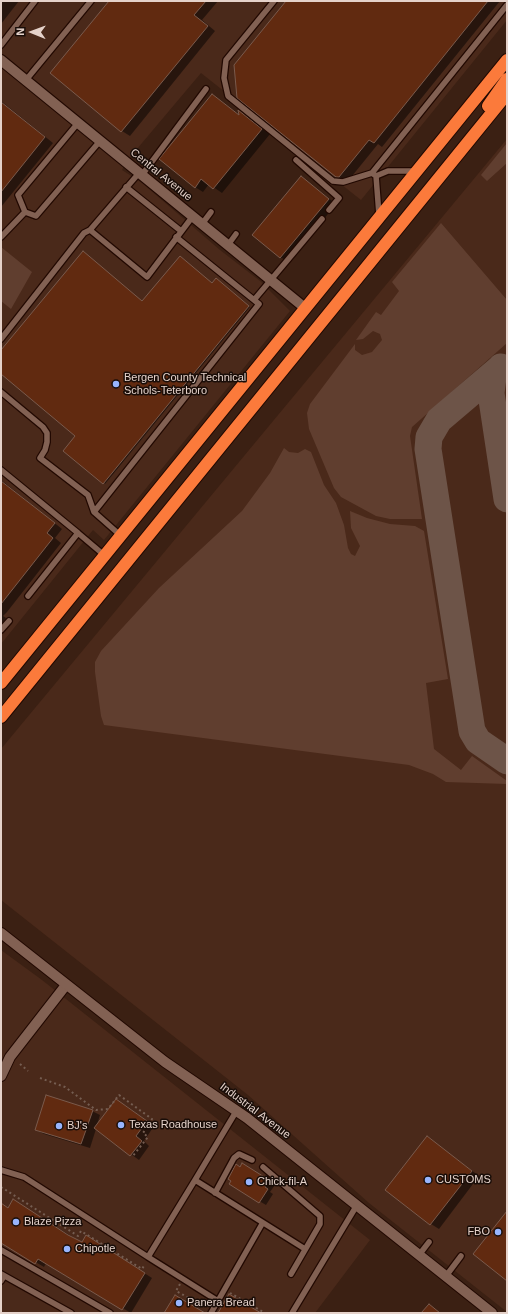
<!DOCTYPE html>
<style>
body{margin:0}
#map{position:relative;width:508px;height:1314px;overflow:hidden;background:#3b2013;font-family:Arial,sans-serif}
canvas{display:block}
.frame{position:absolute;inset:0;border:2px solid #e5d2ca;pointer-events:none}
.north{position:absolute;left:12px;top:12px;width:40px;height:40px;-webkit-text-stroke:3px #190d08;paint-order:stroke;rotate:271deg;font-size:11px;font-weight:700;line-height:16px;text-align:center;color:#e5d2ca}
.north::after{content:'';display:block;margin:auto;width:14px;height:18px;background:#e5d2ca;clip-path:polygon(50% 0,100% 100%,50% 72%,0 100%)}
</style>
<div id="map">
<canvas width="508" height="1314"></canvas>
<div class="frame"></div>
<div class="north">N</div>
</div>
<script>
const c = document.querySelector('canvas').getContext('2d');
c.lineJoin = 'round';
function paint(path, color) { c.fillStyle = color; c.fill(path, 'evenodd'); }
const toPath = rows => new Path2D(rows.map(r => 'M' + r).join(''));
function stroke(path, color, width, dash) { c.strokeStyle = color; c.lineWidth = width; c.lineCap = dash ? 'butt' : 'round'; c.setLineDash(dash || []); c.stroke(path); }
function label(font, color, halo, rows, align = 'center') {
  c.font = font + ' Arial,sans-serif'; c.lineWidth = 3; c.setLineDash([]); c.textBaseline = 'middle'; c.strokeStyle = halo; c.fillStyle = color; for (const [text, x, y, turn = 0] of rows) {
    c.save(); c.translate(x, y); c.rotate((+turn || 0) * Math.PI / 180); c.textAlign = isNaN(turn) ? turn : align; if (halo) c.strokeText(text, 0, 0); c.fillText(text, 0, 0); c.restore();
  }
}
paint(toPath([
 [1,1,507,1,507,20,361,200,201,73,126,162,122,170,142,183,220,250,260,281,290,311,104,540,93,530,1,644],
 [507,139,507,1312,369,1203,248,1095,1,900,1,749],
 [1,950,42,980,370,1240,315,1313,1,1313]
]), '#4a291a');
paint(toPath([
 [507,143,507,163,487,181,481,175],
 [441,223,507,300,507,343,412,427,410,436,422,519,390,519,376,516,341,497,334,488,309,429,307,413,310,404,355,344,355,350,362,355,372,352,382,340,380,334,373,331,363,339,356,340,376,312,381,315,399,291,392,282],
 [1,247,32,272,11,309,1,301],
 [284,448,289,452,298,453,305,449,311,452,324,485,336,503,344,525,348,548,351,554,355,556,360,546,351,528,350,511,367,518,390,524,415,526,424,531,448,679,426,683,434,749,461,770,472,756,507,781,507,784,446,782,433,774,409,765,104,725,101,716,95,672,95,662,101,651,159,588,242,511,270,473]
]), '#603e2f');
paint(toPath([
 [1,1,19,1,1,24],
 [110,1,218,1,202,20,215,31,130,136,122,131],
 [287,1,500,1,382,147,378,144,348,181,336,176],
 [212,95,240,115,239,112,247,116,270,134,222,193,209,184,203,192,195,187],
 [1,101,53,143,1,207],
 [301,177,336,204,289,262,280,257],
 [218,280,250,307,105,484,76,436,1,373,1,352,143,302,213,284],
 [1,480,62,529,55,538,61,543,7,612,3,616,6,618,1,625],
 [125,1105,154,1126,144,1141,149,1146,139,1160,96,1129,90,1148,44,1134,36,1130,92,1111,100,1115,97,1125],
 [427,1137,479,1176,439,1229,431,1224],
 [242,1165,275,1185,270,1192,273,1194,266,1205,230,1184],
 [1,1204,9,1209,21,1205,82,1243,94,1241,152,1278,131,1313,46,1263,44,1267,1,1242]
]), '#0007');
stroke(toPath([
 [501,367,493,377,491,393,507,499],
 [499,369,439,420,429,437,428,449,472,731,478,741,507,761]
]), '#6d5448', 27);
const building = toPath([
 [109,1,206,1,194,15,208,26,121,132,50,73,109,1],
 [286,1,488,1,374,143,369,140,339,177,336,177,237,98,234,65,286,1],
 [212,94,239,115,238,110,262,129,213,189,201,179,195,188,159,159,212,94],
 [1,102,45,137,1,192,1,102],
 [301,176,329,199,280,258,252,235,301,176],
 [83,251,142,301,180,256,212,283,216,278,249,306,103,484,63,451,75,436,1,374,1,350,83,251],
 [1,481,55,523,47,533,53,538,1,604,1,481],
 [46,1095,93,1110,81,1144,35,1130,46,1095],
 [116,1099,147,1121,136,1136,142,1141,130,1156,94,1128,116,1099],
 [427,1136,472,1171,430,1225,385,1190,427,1136],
 [242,1163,269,1180,265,1187,268,1189,259,1203,229,1184,231,1181,228,1179,236,1164,240,1167,242,1163],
 [13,1199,68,1235,82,1242,86,1235,145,1273,122,1310,38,1259,35,1264,1,1243,1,1203,8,1208,13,1199],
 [507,1211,507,1281,473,1254,507,1211],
 [229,1294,261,1313,218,1313,229,1294],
 [175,1295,205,1313,164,1313,175,1295],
 [429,1304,440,1313,421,1313,429,1304]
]);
paint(building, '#612a10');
stroke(building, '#7a5a4c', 1);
const lane = toPath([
 [274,1,226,60,224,78,228,96,333,181,343,182,372,173],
 [1,45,35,1],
 [26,80,91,1],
 [78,123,18,195,25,212,36,216,100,141],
 [296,160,339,198,329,210],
 [142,175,206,89],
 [376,176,388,171,415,171],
 [126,187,181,231],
 [379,215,376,176,372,173,507,5],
 [202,224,211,212],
 [90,230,147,277,193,216],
 [1,237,25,212],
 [228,245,236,234],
 [254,300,322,219],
 [1,339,84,233,90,230,139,173],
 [1,392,43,427,47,433,47,442,45,450,40,458,88,495,94,512,120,535],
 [1,470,78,533],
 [94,512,259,304,176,237],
 [28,596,78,533,104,555],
 [1,630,9,621],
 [237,1110,195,1180,305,1249],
 [263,1167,320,1216,320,1224,291,1274],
 [1,1170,24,1177,148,1257],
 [195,1180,148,1257,218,1301],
 [215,1193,234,1158,239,1154,252,1160],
 [1,1250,110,1313],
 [419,1255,429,1242],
 [1,1274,71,1313],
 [446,1276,461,1256],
 [1,1281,4,1276],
 [211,1313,262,1224],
 [292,1313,357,1205]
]);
const street = toPath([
 [1,1076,10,1057,66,985]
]);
const secondary = toPath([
 [1,60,305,308],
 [1,933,165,1062,247,1118,492,1313]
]);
const highway = toPath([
 [488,106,507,79],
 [1,683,507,60],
 [1,717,507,94]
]);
stroke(lane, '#210801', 8);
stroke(street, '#210801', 12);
stroke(secondary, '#210801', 12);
stroke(highway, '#210801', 14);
stroke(toPath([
 [20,1064,28,1071],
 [40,1078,65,1087,96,1110,108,1109,119,1095,152,1119,143,1133,148,1137,132,1157],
 [1,1187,78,1236,81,1231,142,1269,145,1264],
 [180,1284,176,1291,204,1306],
 [230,1293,265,1313]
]), '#755d51', 2, [2, 3]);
stroke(lane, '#826153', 5.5);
stroke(street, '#826153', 10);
stroke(secondary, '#826153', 10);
stroke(highway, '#fb7a3b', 12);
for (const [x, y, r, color] of [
 [116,384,4,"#98b5fd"],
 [121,1125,4,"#98b5fd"],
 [59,1126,4,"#98b5fd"],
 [428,1180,4,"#98b5fd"],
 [249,1182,4,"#98b5fd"],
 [16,1222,4,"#98b5fd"],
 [498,1232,4,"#98b5fd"],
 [67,1249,4,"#98b5fd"],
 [179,1303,4,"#98b5fd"]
]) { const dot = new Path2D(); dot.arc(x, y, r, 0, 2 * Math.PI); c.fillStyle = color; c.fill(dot); stroke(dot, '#190d08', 1.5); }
label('11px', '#e5d2ca', '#190d08', [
 ["Central Avenue",161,175,39],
 ["Industrial Avenue",255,1111,37]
]);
label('11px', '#e5d2ca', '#190d08', [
 ["Bergen County Technical",124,378],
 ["Schols-Teterboro",124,391],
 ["Texas Roadhouse",129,1125],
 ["BJ's",67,1126],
 ["CUSTOMS",436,1180],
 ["Chick-fil-A",257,1182],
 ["Blaze Pizza",24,1222],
 ["FBO",490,1232,"right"],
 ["Chipotle",75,1249],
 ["Panera Bread",187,1303]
], 'left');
</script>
